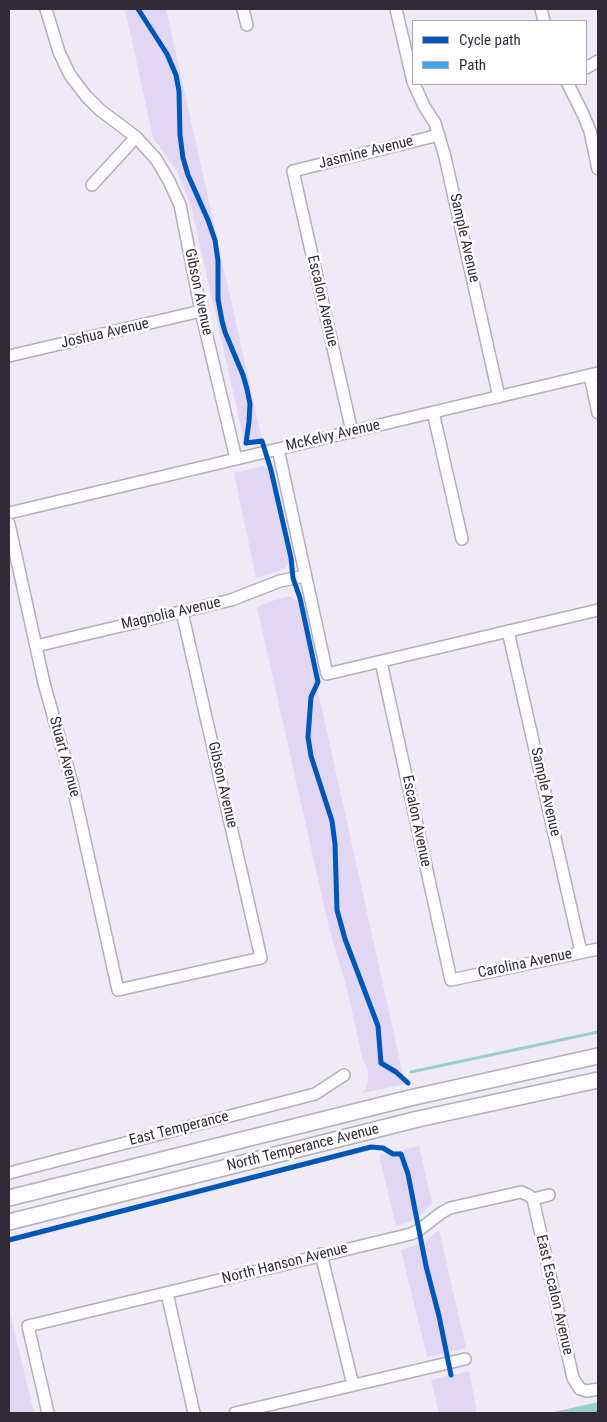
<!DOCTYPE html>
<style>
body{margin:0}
#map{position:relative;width:607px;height:1422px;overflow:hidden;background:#efeaf6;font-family:"Roboto Condensed",sans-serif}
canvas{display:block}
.frame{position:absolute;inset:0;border:10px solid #312b38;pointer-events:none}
.legend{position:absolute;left:412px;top:20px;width:175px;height:65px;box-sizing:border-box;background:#fff;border:1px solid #adaaaf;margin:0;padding:6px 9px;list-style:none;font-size:15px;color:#312b38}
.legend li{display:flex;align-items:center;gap:10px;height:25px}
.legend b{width:25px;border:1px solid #adaaaf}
</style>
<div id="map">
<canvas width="607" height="1422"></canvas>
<div class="frame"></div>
<ul class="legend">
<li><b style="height:6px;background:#0057b8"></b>Cycle path</li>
<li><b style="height:6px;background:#3ea3ec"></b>Path</li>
</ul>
</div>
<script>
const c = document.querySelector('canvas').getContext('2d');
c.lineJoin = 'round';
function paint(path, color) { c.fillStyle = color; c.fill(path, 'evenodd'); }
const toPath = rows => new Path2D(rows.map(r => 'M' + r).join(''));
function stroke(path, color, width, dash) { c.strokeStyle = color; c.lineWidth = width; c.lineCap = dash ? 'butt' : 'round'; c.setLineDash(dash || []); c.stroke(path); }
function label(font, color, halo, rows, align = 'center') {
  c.font = font + ' "Roboto Condensed",sans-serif'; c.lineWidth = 5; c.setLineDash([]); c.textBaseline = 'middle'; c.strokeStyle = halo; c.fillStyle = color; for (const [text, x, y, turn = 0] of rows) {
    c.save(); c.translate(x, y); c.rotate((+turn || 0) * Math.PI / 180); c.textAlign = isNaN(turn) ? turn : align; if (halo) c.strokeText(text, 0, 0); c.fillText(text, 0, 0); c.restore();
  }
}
paint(toPath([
 [125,9,166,9,262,440,249,443,244,440,191,206,177,171,153,138],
 [263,466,269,469,289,562,284,569,256,578,234,473],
 [290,596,298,601,405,1084,363,1093,368,1083,368,1071,363,1060,347,989,329,928,257,607,272,601],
 [419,1146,432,1203,420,1215,407,1223,396,1226,379,1155],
 [439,1230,466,1348,427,1357,401,1250,425,1242],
 [9,1307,15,1334,34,1413,9,1413],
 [469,1371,477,1413,439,1413,431,1380]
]), '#e2d7f2');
paint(toPath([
 [598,1402,598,1413,550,1413,567,1409]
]), '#9ecec8');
stroke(toPath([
 [411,1072,598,1032]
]), '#9ecec8', 3);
const minor = toPath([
 [46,9,59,52,70,75,86,96,100,110,136,137,156,159,169,181,180,205,201,311,236,459],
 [243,9,247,25],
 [396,9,413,82],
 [541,9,544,21],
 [586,68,598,61],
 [414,84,424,106,435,123,445,157,499,397],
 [568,84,583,114,590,131,598,169],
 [92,185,136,137],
 [9,356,201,311],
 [590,375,598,413],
 [433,412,462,539],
 [352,432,293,171,439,135],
 [278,449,327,674,598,610],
 [9,513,598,373],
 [9,524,44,683,73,787,118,990,261,958,182,612],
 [508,631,581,952],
 [36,646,231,600,280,581,305,576],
 [381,662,451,980,598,949],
 [9,1173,315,1094,344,1075],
 [533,1199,573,1378,580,1389,587,1391,598,1389],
 [533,1199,549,1195],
 [321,1254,353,1385],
 [167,1293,194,1413],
 [48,1413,28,1326,411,1234,419,1230,441,1213,450,1208,521,1192,528,1195,533,1199],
 [235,1413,465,1359]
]);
const major = toPath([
 [9,1198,410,1098,598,1056],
 [9,1222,418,1119,598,1080]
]);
stroke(minor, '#b3afba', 14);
stroke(major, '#b3afba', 18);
stroke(minor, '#fdfcfe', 11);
stroke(major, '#fdfcfe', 15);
stroke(toPath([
 [596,1413,598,1413]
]), '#3ea3ec', 4, [8, 4]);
stroke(toPath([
 [138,9,167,54,176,75,179,91,180,135,183,158,188,175,208,220,215,240,218,261,218,299,222,321,225,332,243,375,247,389,250,404,249,422,246,443,262,441,271,470,291,558,293,578,300,598,318,682,311,697,308,737,311,756,332,821,335,844,337,910,345,939,378,1026,381,1063,396,1072,408,1083],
 [9,1240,371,1147,383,1148,393,1154,401,1154,408,1174,426,1266,439,1316,451,1375]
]), '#0057b8', 5);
label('15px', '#312b38', '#fff', [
 ["Jasmine Avenue",366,153,-14],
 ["Sample Avenue",464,238,77],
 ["Gibson Avenue",198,292,78],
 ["Escalon Avenue",322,301,77],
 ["Joshua Avenue",105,334,-13],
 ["McKelvy Avenue",333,436,-13],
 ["Magnolia Avenue",171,614,-13],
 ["Stuart Avenue",64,757,75],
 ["Gibson Avenue",222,785,77],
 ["Sample Avenue",545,792,77],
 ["Escalon Avenue",416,821,78],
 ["Carolina Avenue",525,964,-12],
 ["East Temperance",179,1129,-14],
 ["North Temperance Avenue",303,1148,-14],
 ["North Hanson Avenue",285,1264,-14],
 ["East Escalon Avenue",554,1295,77]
]);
</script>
